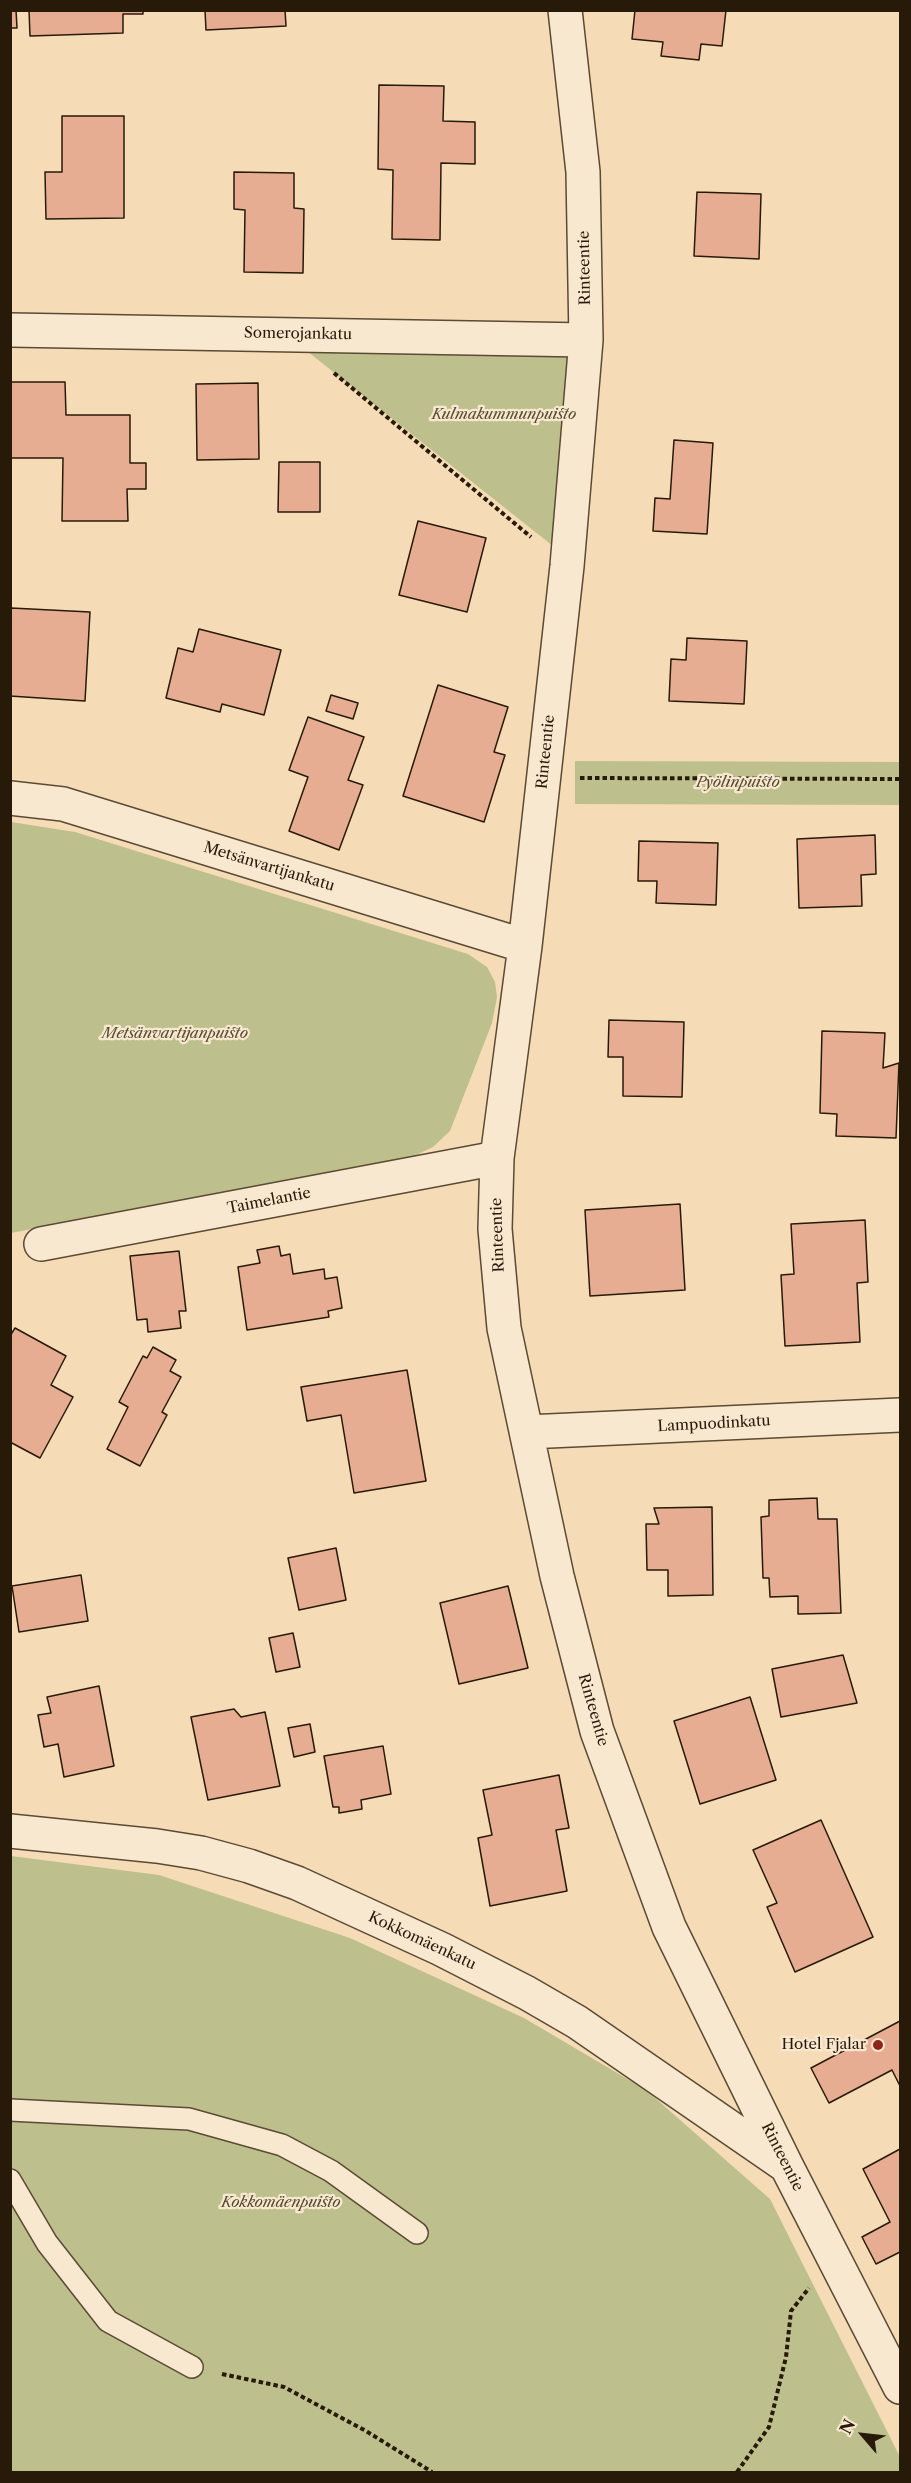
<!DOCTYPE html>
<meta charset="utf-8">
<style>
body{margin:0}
#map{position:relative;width:911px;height:2483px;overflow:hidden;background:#f5dbb6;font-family:"Libre Caslon Text",serif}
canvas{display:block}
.frame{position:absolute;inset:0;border:12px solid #281a09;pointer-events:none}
.north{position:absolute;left:833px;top:2405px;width:60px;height:60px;-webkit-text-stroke:4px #f8e8d0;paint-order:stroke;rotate:298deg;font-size:16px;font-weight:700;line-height:24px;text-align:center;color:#281a09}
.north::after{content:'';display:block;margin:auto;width:21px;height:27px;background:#281a09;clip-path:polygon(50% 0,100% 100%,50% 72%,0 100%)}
</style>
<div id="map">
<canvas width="911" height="2483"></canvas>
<div class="frame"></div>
<div class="north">N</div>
</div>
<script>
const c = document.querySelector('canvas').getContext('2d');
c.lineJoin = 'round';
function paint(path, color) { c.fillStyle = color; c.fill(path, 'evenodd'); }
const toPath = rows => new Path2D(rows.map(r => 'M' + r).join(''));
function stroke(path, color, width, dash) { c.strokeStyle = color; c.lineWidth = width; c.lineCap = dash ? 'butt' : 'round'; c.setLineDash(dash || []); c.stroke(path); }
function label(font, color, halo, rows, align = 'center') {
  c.font = font + ' "Libre Caslon Text",serif'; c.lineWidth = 4.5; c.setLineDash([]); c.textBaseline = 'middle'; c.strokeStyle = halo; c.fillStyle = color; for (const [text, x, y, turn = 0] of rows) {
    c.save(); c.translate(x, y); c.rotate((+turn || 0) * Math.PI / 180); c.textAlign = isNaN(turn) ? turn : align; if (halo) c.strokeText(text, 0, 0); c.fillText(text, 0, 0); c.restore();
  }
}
paint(toPath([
 [293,340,562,350,572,360,558,550],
 [575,761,900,762,900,805,575,804],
 [11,822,75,832,468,954,487,967,495,982,497,997,492,1023,450,1131,433,1147,410,1158,11,1233],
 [11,1856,159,1875,350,1938,524,2018,646,2090,770,2199,900,2457,900,2472,11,2472]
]), '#bdc08d');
const building = toPath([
 [10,10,16,10,17,28,10,28,10,10],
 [29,10,143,10,143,14,123,14,123,33,30,36,29,10],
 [205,10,285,10,286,26,206,30,205,10],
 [635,10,726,10,722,46,701,44,699,60,661,56,663,42,632,39,635,10],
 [379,85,444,86,443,121,475,122,475,164,441,163,440,240,392,239,393,170,378,169,379,85],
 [62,116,124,116,124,218,46,219,45,172,62,172,62,116],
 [234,172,294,173,294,208,304,209,303,273,244,272,245,210,234,209,234,172],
 [697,192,761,194,759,259,694,256,697,192],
 [10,382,65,382,66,415,130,415,130,463,146,463,146,489,127,489,128,521,62,521,63,458,10,458,10,382],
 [258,383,259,459,197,460,196,384,258,383],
 [674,440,713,443,707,534,653,531,655,498,670,499,674,440],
 [279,462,320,462,320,512,278,512,279,462],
 [418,521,486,538,467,612,399,595,418,521],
 [11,608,90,612,85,701,10,696,11,608],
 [199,629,281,650,264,715,222,704,220,712,166,698,178,648,193,652,199,629],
 [687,638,747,641,744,704,669,701,671,659,686,660,687,638],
 [438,685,508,707,494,752,505,755,484,822,403,796,438,685],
 [331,695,358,703,353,719,326,711,331,695],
 [308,717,364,737,348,780,363,785,339,850,289,831,308,777,289,770,308,717],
 [875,835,876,874,861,875,862,906,799,908,797,839,875,835],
 [639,841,718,843,716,905,656,903,657,881,638,881,639,841],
 [609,1020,684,1022,682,1097,623,1096,623,1057,608,1057,609,1020],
 [822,1031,885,1033,883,1068,899,1063,896,1138,836,1136,837,1114,820,1113,822,1031],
 [680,1204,685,1290,590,1296,585,1210,680,1204],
 [865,1220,868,1282,857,1283,860,1342,785,1346,781,1275,794,1274,791,1224,865,1220],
 [279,1246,281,1256,290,1254,293,1274,324,1269,325,1279,337,1277,342,1308,328,1311,329,1317,247,1330,238,1267,260,1263,257,1250,279,1246],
 [179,1251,186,1311,179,1311,181,1328,148,1332,147,1319,137,1320,130,1256,179,1251],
 [15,1328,66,1356,51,1385,73,1397,40,1458,10,1442,10,1336,15,1328],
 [153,1347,176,1360,170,1371,181,1377,162,1412,167,1415,140,1466,107,1449,128,1407,119,1402,143,1356,147,1358,153,1347],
 [407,1370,426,1481,354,1493,341,1415,307,1421,301,1387,407,1370],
 [817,1498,818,1519,837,1519,841,1613,798,1614,798,1596,770,1597,769,1578,763,1578,761,1517,769,1516,769,1500,817,1498],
 [712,1507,713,1595,668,1596,668,1570,647,1570,646,1524,659,1524,654,1508,712,1507],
 [336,1548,346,1600,299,1610,288,1558,336,1548],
 [81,1575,88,1621,19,1632,12,1586,81,1575],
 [508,1586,528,1668,459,1684,440,1603,508,1586],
 [293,1633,300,1667,276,1672,269,1638,293,1633],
 [843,1655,857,1703,781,1717,772,1669,843,1655],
 [99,1686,114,1766,64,1777,58,1744,44,1747,38,1715,51,1713,47,1697,99,1686],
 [750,1697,776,1780,700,1804,674,1721,750,1697],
 [234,1709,241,1717,265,1712,280,1786,208,1800,191,1717,234,1709],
 [310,1724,315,1752,294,1757,288,1728,310,1724],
 [383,1746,391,1794,361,1800,362,1809,339,1813,339,1807,333,1807,324,1756,383,1746],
 [559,1775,569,1828,556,1830,567,1891,490,1906,478,1838,492,1835,483,1790,559,1775],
 [821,1820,873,1937,795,1972,767,1907,777,1903,753,1850,821,1820],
 [900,2021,900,2086,892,2070,829,2103,811,2068,900,2021],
 [900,2149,900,2252,876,2264,862,2237,890,2222,863,2169,900,2149]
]);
paint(building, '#e7ad92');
stroke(building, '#281a09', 1.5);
const lane = toPath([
 [10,2110,189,2119,282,2145,331,2171,417,2233],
 [10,2180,47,2243,108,2321,192,2367]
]);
const street = toPath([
 [565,10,583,172,586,340,567,566,525,946,497,1158,495,1229,504,1328,557,1576,597,1731,669,1927,787,2167,900,2387],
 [10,330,586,340],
 [10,798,63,804,525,946],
 [41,1244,497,1158],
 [527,1432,900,1415],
 [10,1831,157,1846,201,1853,249,1866,297,1883,441,1949,527,1993,577,2022,786,2166]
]);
stroke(lane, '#5b4a34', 24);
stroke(street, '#5b4a34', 36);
stroke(toPath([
 [334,373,531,537],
 [580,778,900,779],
 [222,2374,284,2387,366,2431,432,2472],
 [737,2472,769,2427,786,2357,791,2311,809,2288]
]), '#281a09', 4, [4.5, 3]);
stroke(lane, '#f8e8d0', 21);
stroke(street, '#f8e8d0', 33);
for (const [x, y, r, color] of [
 [878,2045,6,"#8f2418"]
]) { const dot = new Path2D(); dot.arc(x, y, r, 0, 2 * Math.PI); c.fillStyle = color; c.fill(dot); stroke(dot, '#f8e8d0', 2); }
label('15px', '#281a09', '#f8e8d0', [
 ["Rinteentie",585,268,-91],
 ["Somerojankatu",298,334,1],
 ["Rinteentie",546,752,-84],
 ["Metsänvartijankatu",269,867,17],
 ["Taimelantie",269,1201,-11],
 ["Rinteentie",498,1235,-92],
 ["Lampuodinkatu",714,1424,-3],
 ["Rinteentie",593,1710,74],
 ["Kokkomäenkatu",422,1941,25],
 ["Rinteentie",782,2157,63]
]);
label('italic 15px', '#554c31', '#f8e8d0', [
 ["Kulmakummunpuisto",504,415],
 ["Pyölinpuisto",738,783],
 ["Metsänvartijanpuisto",175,1034],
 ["Kokkomäenpuisto",281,2203]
]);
label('15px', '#281a09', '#f8e8d0', [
 ["Hotel Fjalar",866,2045]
], 'right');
</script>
